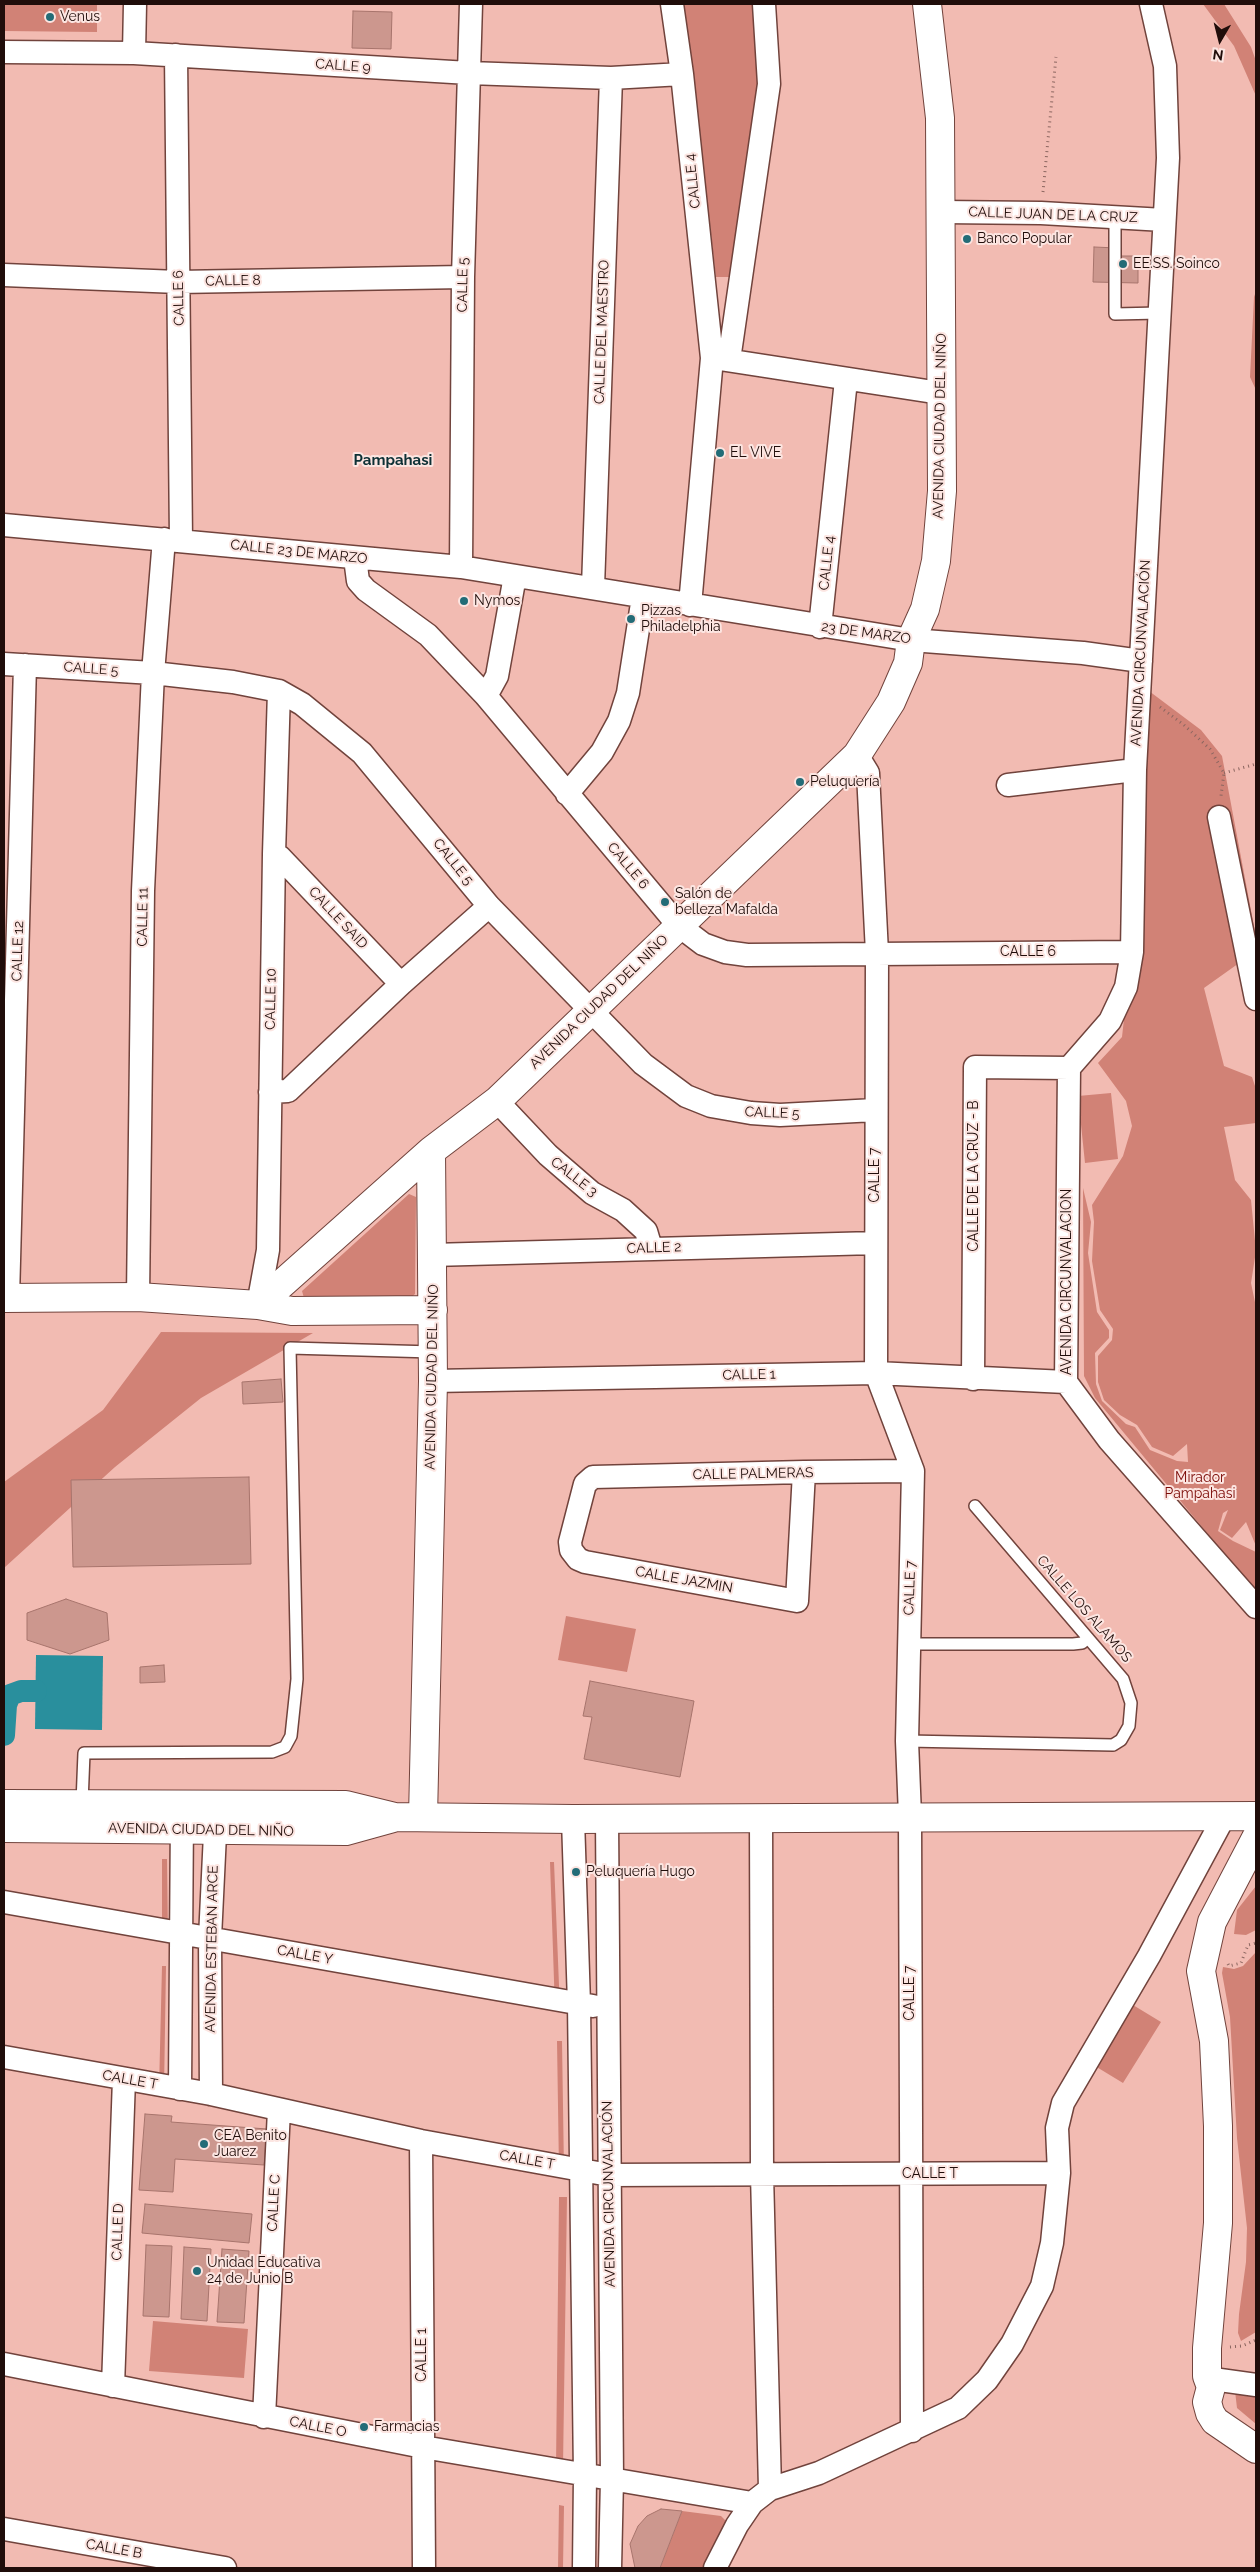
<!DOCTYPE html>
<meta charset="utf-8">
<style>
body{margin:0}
#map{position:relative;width:1260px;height:2572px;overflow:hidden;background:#f2bbb2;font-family:Raleway,sans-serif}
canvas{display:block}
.frame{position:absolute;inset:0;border:5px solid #200d0a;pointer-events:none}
.north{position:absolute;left:1195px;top:15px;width:50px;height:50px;-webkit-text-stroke:4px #fce5e1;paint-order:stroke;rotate:188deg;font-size:14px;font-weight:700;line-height:20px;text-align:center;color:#200d0a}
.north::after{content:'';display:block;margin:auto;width:18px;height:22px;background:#200d0a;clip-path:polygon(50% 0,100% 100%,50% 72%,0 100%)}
</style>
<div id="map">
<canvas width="1260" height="2572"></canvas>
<div class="frame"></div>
<div class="north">N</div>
</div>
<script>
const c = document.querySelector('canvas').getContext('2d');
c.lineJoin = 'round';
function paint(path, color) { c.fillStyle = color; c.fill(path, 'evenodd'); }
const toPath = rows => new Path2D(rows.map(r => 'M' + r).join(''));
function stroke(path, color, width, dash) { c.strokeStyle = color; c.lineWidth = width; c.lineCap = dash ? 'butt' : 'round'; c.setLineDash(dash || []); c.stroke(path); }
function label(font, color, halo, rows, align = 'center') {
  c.font = font + ' Raleway,sans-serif'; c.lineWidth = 4; c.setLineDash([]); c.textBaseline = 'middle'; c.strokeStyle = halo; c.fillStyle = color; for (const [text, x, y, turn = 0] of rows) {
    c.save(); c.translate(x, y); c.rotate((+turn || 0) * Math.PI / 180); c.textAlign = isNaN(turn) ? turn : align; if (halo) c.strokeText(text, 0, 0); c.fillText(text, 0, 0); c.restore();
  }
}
paint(toPath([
 [4,4,97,4,97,32,4,31],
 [684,4,757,4,761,95,735,277,716,277],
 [1203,4,1224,4,1251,47,1256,61,1256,96,1234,46],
 [1256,291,1256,390,1250,377,1254,297],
 [1149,691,1201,730,1222,756,1256,937,1256,951,1204,988,1224,1066,1252,1077,1256,1089,1256,1123,1224,1127,1235,1180,1251,1200,1256,1251,1251,1283,1256,1307,1256,1546,1246,1522,1232,1538,1220,1530,1228,1510,1223,1513,1218,1531,1233,1541,1256,1552,1256,1592,1095,1398,1084,1376,1083,1188,1091,1222,1088,1253,1097,1312,1109,1330,1109,1338,1095,1353,1096,1384,1102,1401,1126,1424,1135,1427,1150,1450,1177,1461,1188,1462,1187,1444,1173,1456,1152,1447,1137,1425,1120,1415,1104,1400,1098,1382,1098,1356,1112,1340,1113,1329,1100,1310,1092,1261,1094,1222,1092,1205,1123,1156,1132,1126,1126,1101,1098,1063,1122,1037,1139,883],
 [1111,1093,1118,1159,1085,1163,1078,1096],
 [409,1194,416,1197,415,1294,409,1299,304,1298,302,1291],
 [161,1332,313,1333,201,1398,115,1467,4,1568,4,1482,103,1410],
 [566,1616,636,1629,627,1672,558,1660],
 [162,1859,167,1859,168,1937,162,1938],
 [550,1862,554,1862,560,2010,555,2010],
 [1256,1886,1256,1930,1246,1935,1234,1934,1237,1910],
 [1256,1952,1256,2332,1241,2341,1238,2333,1239,2314,1246,2262,1247,2228,1237,2138,1230,2017,1222,1973,1223,1967,1234,1969,1243,1966],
 [162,1966,166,1966,164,2090,159,2089],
 [1133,2005,1161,2022,1123,2083,1095,2066],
 [557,2041,562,2041,564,2171,559,2171],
 [559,2197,567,2197,563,2466,556,2467],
 [153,2321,248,2329,244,2378,149,2371],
 [1235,2391,1256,2394,1256,2424,1237,2408],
 [559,2505,564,2506,563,2568,558,2568],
 [682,2511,721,2516,727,2522,704,2568,660,2568]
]), '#d18276');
paint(toPath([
 [36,1655,103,1656,102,1730,35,1729]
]), '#298f9d');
stroke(toPath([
 [4,1735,6,1705,10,1695,21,1691,36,1691]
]), '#298f9d', 22);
const building = toPath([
 [353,11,392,12,391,49,352,48,353,11],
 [1094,247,1117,248,1117,256,1138,256,1138,283,1093,282,1094,247],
 [281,1379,283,1402,243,1404,242,1382,281,1379],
 [249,1477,251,1564,73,1567,71,1480,249,1477],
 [66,1599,107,1613,109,1640,70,1654,27,1640,27,1613,66,1599],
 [164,1665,165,1682,140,1683,140,1667,164,1665],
 [590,1681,694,1701,680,1777,584,1759,592,1717,583,1716,590,1681],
 [145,2114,172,2116,171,2122,267,2129,264,2165,175,2159,173,2192,139,2190,145,2114],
 [145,2204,252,2214,249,2243,142,2233,145,2204],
 [146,2245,172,2246,169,2317,143,2316,146,2245],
 [184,2247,211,2249,207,2321,181,2319,184,2247],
 [222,2249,249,2251,244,2323,217,2322,222,2249],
 [661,2509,682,2511,660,2568,635,2568,630,2544,638,2526,647,2516,661,2509]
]);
paint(building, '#cc978e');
stroke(building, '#a7746c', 1);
const lane = toPath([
 [1115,216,1115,314,1159,313],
 [908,1644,1073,1644,1082,1643,1088,1638],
 [907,1741,1113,1745,1121,1740,1129,1726,1131,1703,1123,1679,975,1506],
 [82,1803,84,1753,272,1752,285,1747,291,1736,297,1679,290,1348,433,1352]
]);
const street = toPath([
 [672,4,682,74,712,358,690,605],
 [4,52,134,53,469,73,611,78,682,74],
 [134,53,135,4],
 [176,55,181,540],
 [942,212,1041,213,1164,220],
 [4,275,178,282,463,277],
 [713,358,940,393],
 [729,360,769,84,764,4],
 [4,525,461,567,911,640,1083,653,1141,661],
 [355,558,358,581,366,590,428,635,486,696,678,925,703,944,725,952,747,955,1132,952],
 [461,567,463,277,471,4],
 [593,587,611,78],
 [820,627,846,380],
 [4,664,153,673,233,682,279,691,302,704,362,753,489,906,643,1064,686,1096,711,1106,751,1113,780,1115,875,1110],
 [486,696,497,676,515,576],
 [857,755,868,773,877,953,876,1373,913,1471,907,1741,910,1816,912,2431],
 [1008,785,1135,770],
 [567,794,602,752,619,721,628,693,643,597],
 [1219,817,1256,999],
 [274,854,280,857,401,984],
 [1069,1068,1110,1021,1126,987,1132,952,1135,770,1168,158,1165,66,1151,4],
 [1069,1068,1066,1382,1109,1440,1256,1607],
 [270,1092,288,1091,401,984,489,906],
 [497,1101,548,1155,592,1193,623,1210,646,1231,651,1248],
 [432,1255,875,1243],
 [138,1297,143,891,153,673,164,539],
 [8,1298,25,665],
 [258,1305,268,1250,274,854,279,691],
 [973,1379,975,1067,1069,1068],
 [433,1381,876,1373,1066,1382],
 [804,1472,797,1601,585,1562,578,1559,571,1550,570,1542,585,1484,593,1477,804,1472,913,1471],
 [761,1817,762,2174,770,2489],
 [573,1819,579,2004,585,2475,584,2568],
 [607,1819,612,2479,610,2568],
 [4,1902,593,2006],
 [4,2057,211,2094,421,2141,609,2175,1059,2173],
 [180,2089,182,1812],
 [211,2094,210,1938,216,1813],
 [421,2141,424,2568],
 [4,2364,423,2447,752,2503],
 [113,2386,124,2079],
 [1211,2387,1220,2380,1256,2385],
 [264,2417,279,2110],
 [4,2529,225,2568],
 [715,2568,737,2525,752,2503,770,2489,819,2473,958,2408,987,2380,1012,2344,1042,2286,1052,2243,1059,2173,1057,2128,1063,2103,1149,1956,1225,1815]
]);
const secondary = toPath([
 [4,1298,138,1297,258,1305,292,1311,433,1310],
 [258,1305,431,1151],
 [4,1804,346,1805,395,1817,573,1819,1256,1816],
 [423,1817,433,1381,431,1151,497,1101,857,755,891,702,908,663,911,640,925,609,936,561,942,491,940,118,927,4],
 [4,1828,346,1831,393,1818],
 [1256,1838,1212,1922,1201,1971,1214,2041,1218,2126,1218,2223,1207,2348,1207,2376,1211,2387,1207,2402,1210,2413,1215,2421,1256,2449]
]);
stroke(lane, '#71433c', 14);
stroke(street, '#71433c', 25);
stroke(secondary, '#71433c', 30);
stroke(toPath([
 [1043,192,1056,57],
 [1160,707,1184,725,1210,749,1224,773,1221,796],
 [1224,773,1256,764],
 [1228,1964,1229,1966,1241,1963,1248,1945,1256,1943],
 [1230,2347,1242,2346,1256,2340]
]), '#8b6660', 3, [1, 4]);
stroke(lane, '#fff', 11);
stroke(street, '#fff', 22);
stroke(secondary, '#fff', 28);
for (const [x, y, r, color] of [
 [50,17,5,"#236c77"],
 [967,239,5,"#236c77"],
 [1123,264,5,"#236c77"],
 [720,453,5,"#236c77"],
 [464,601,5,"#236c77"],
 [631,619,5,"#236c77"],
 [800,782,5,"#236c77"],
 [665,902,5,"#236c77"],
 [576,1872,5,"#236c77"],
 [204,2144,5,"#236c77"],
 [197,2271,5,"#236c77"],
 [364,2427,5,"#236c77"]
]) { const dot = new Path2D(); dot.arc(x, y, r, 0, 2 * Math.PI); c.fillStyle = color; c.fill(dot); stroke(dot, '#fce5e1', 2); }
label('14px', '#200d0a', '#fce5e1', [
 ["Venus",60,17],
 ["Banco Popular",977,239],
 ["EE.SS. Soinco",1133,264],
 ["EL VIVE",730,453],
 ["Nymos",474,601],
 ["Pizzas",641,611],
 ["Philadelphia",641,627],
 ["Peluquería",810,782],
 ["Salón de",675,894],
 ["belleza Mafalda",675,910],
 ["Peluquería Hugo",586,1872],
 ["CEA Benito",214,2136],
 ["Juarez",214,2152],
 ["Unidad Educativa",207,2263],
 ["24 de Junio B",207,2279],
 ["Farmacias",374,2427]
], 'left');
label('14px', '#200d0a', '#fce5e1', [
 ["CALLE 9",343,66,4],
 ["CALLE 4",693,181,-96],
 ["CALLE JUAN DE LA CRUZ",1053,215,2],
 ["CALLE 8",233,281,-1],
 ["CALLE 5",463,285,-89],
 ["CALLE 6",179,298,-91],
 ["CALLE DEL MAESTRO",602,332,-88],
 ["AVENIDA CIUDAD DEL NIÑO",940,426,-89],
 ["CALLE 23 DE MARZO",299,552,6],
 ["CALLE 4",827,563,-84],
 ["23 DE MARZO",866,633,8],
 ["AVENIDA CIRCUNVALACIÓN",1141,653,-87],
 ["CALLE 5",91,669,4],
 ["CALLE 5",453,862,51],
 ["CALLE 6",628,866,50],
 ["CALLE 11",143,917,-89],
 ["CALLE SAID",338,918,47],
 ["CALLE 12",18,951,-88],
 ["CALLE 6",1028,952],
 ["CALLE 10",271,999,-89],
 ["AVENIDA CIUDAD DEL NIÑO",599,1002,-44],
 ["CALLE 5",772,1113,2],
 ["CALLE 7",875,1175,-90],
 ["CALLE DE LA CRUZ - B",974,1176,-90],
 ["CALLE 3",574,1177,38],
 ["CALLE 2",654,1248,-2],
 ["AVENIDA CIRCUNVALACION",1067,1282,-90],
 ["CALLE 1",749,1375,-1],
 ["AVENIDA CIUDAD DEL NIÑO",432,1377,-89],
 ["CALLE PALMERAS",753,1474,-1],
 ["CALLE JAZMIN",684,1580,10],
 ["CALLE 7",910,1588,-88],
 ["CALLE LOS ALAMOS",1084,1609,49],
 ["AVENIDA CIUDAD DEL NIÑO",201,1830,1],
 ["AVENIDA ESTEBAN ARCE",212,1949,-89],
 ["CALLE Y",305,1955,10],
 ["CALLE 7",910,1993,-90],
 ["CALLE T",130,2080,10],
 ["CALLE T",527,2160,10],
 ["CALLE T",930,2174],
 ["AVENIDA CIRCUNVALACIÓN",609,2194,-91],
 ["CALLE C",274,2203,-87],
 ["CALLE D",118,2232,-88],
 ["CALLE 1",422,2355,-90],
 ["CALLE O",318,2427,11],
 ["CALLE B",114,2549,10]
]);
label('14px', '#7b0a06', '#fce5e1', [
 ["Mirador",1200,1478],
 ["Pampahasi",1200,1494]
]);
label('bold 15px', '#0d3035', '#fce5e1', [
 ["Pampahasi",393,460]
]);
</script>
